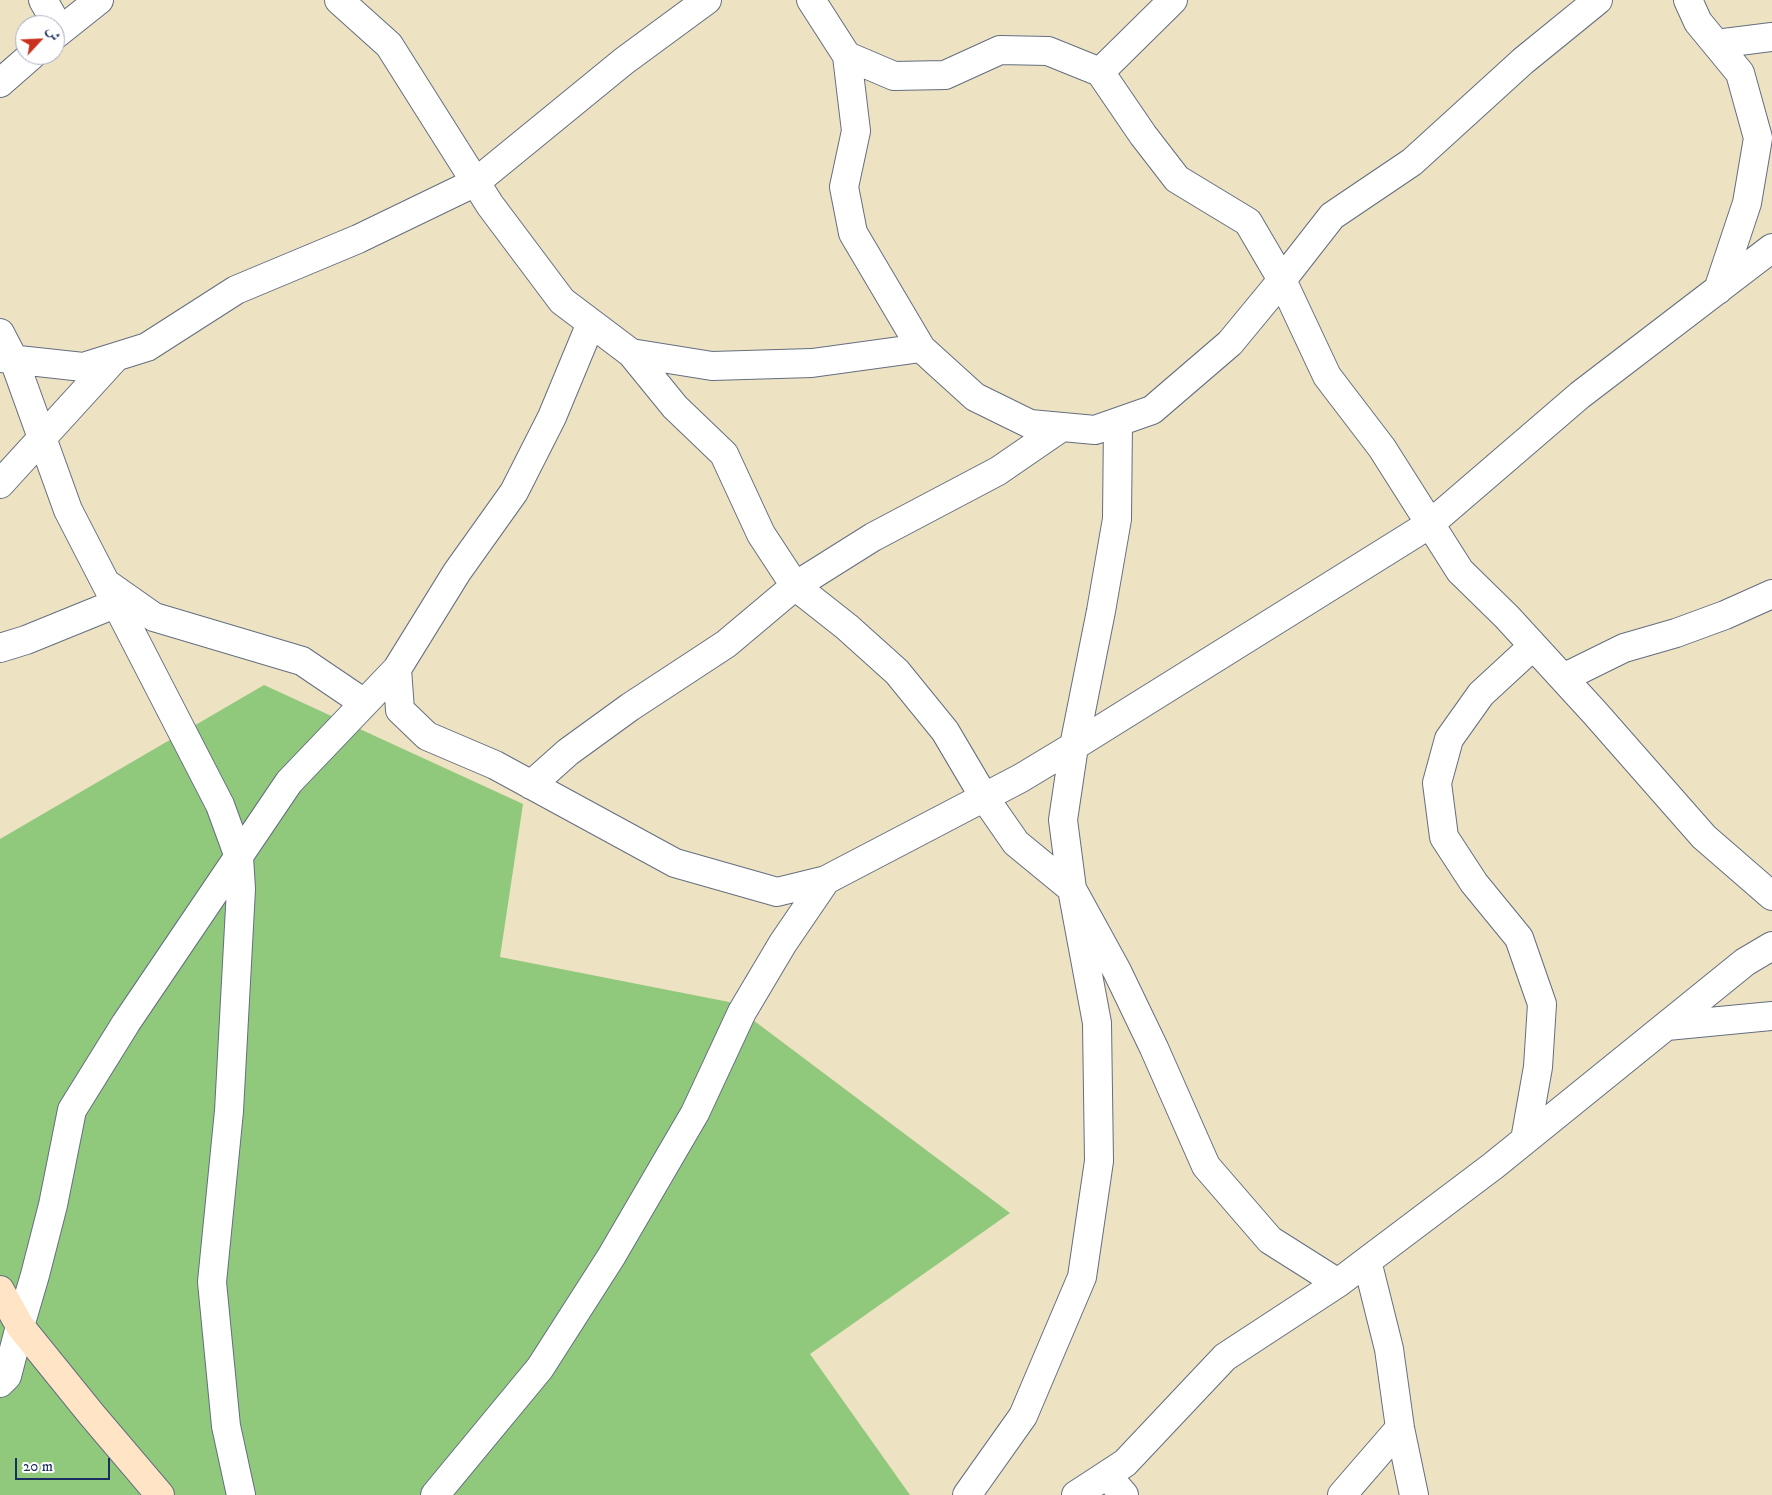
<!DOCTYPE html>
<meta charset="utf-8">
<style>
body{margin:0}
#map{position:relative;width:1772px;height:1495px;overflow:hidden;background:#ede2c2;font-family:"IM FELL DW Pica",Amiri,serif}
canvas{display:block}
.north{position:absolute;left:15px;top:15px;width:50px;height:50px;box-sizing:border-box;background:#fff;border:1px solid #a4acbf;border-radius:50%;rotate:65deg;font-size:14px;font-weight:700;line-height:20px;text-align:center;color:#1b2f5e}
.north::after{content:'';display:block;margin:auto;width:18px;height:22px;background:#c8321e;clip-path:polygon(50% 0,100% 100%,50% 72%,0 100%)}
.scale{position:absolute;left:15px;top:1458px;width:95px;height:22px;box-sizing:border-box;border:2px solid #1b2f5e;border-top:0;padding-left:6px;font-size:15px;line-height:18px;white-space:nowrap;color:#1b2f5e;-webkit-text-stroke:4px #fff;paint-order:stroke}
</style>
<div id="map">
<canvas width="1772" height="1495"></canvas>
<div class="north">ش</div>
<div class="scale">20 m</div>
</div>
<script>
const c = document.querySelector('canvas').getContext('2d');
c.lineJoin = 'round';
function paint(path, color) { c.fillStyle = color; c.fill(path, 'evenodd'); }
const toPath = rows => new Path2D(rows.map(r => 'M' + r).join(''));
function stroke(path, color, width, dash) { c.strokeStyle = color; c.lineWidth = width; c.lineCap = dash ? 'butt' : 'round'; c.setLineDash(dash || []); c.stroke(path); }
paint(toPath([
 [264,685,523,804,500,957,729,1002,1010,1213,810,1354,910,1495,0,1495,0,839]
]), '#90c97c');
const minor = toPath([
 [43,0,60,30],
 [339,0,389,45,490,205,562,301,631,353,712,366,812,363,921,348],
 [811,0,847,56,894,76,945,75,1000,50,1048,51,1100,72,1143,135,1177,179,1248,222,1282,280,1327,376,1382,448,1460,571,1507,617,1595,713,1704,837,1772,896],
 [1688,0,1698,22,1740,73,1758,138,1747,203,1718,290],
 [55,35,99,0],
 [1716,44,1772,37],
 [847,56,856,131,844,187,853,233,921,348,975,397,1030,424,1095,430,1152,410,1230,343,1282,280,1332,216,1412,162,1523,61,1598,0],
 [1100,72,1173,0],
 [0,83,32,55],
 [0,333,14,360,68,510,220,805,239,857,241,889,229,1111,212,1282,226,1426,241,1495],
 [631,353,675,407,724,454,761,534,795,586,847,627,897,672,945,731,984,797,1016,843,1072,889,1117,971,1154,1048,1206,1166,1270,1240,1338,1283],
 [0,358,83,367,147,347,236,290,358,239,476,182,624,61,707,0],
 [0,484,115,358],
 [110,586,154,617,302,661,364,703],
 [0,648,26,640,117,603],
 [397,669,400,710,427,736,495,765,675,863,777,892,826,880,1021,778,1074,746,1101,611,1117,519,1118,422],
 [1563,678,1624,648,1676,633,1725,615,1772,594],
 [531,785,568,752,630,707,726,644,795,586,873,537,998,471,1062,427],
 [1667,1026,1772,1016],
 [1525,1140,1538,1067,1542,1004,1519,938,1474,883,1444,837,1437,783,1449,739,1481,694,1533,646],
 [1367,1261,1389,1349,1400,1428,1414,1495],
 [0,1383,7,1376,20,1326,35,1275,53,1205,72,1110,126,1023,289,782,397,669,457,572,514,492,552,417,591,323],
 [1107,1475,1124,1495],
 [435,1495,540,1368,611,1257,695,1113,742,1012,783,943,826,880],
 [967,1495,1023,1416,1082,1277,1099,1161,1097,1023,1072,889,1063,820,1074,746,1430,524,1580,395,1772,248],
 [1076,1495,1125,1463,1225,1357,1338,1283,1367,1261,1493,1166,1745,962,1772,946],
 [1342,1495,1400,1428]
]);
const secondary = toPath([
 [0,1290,20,1326,92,1415,160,1495]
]);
stroke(minor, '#646e81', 30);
stroke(secondary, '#646e81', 30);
stroke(minor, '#fff', 28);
stroke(secondary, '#ffe4c6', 28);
</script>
